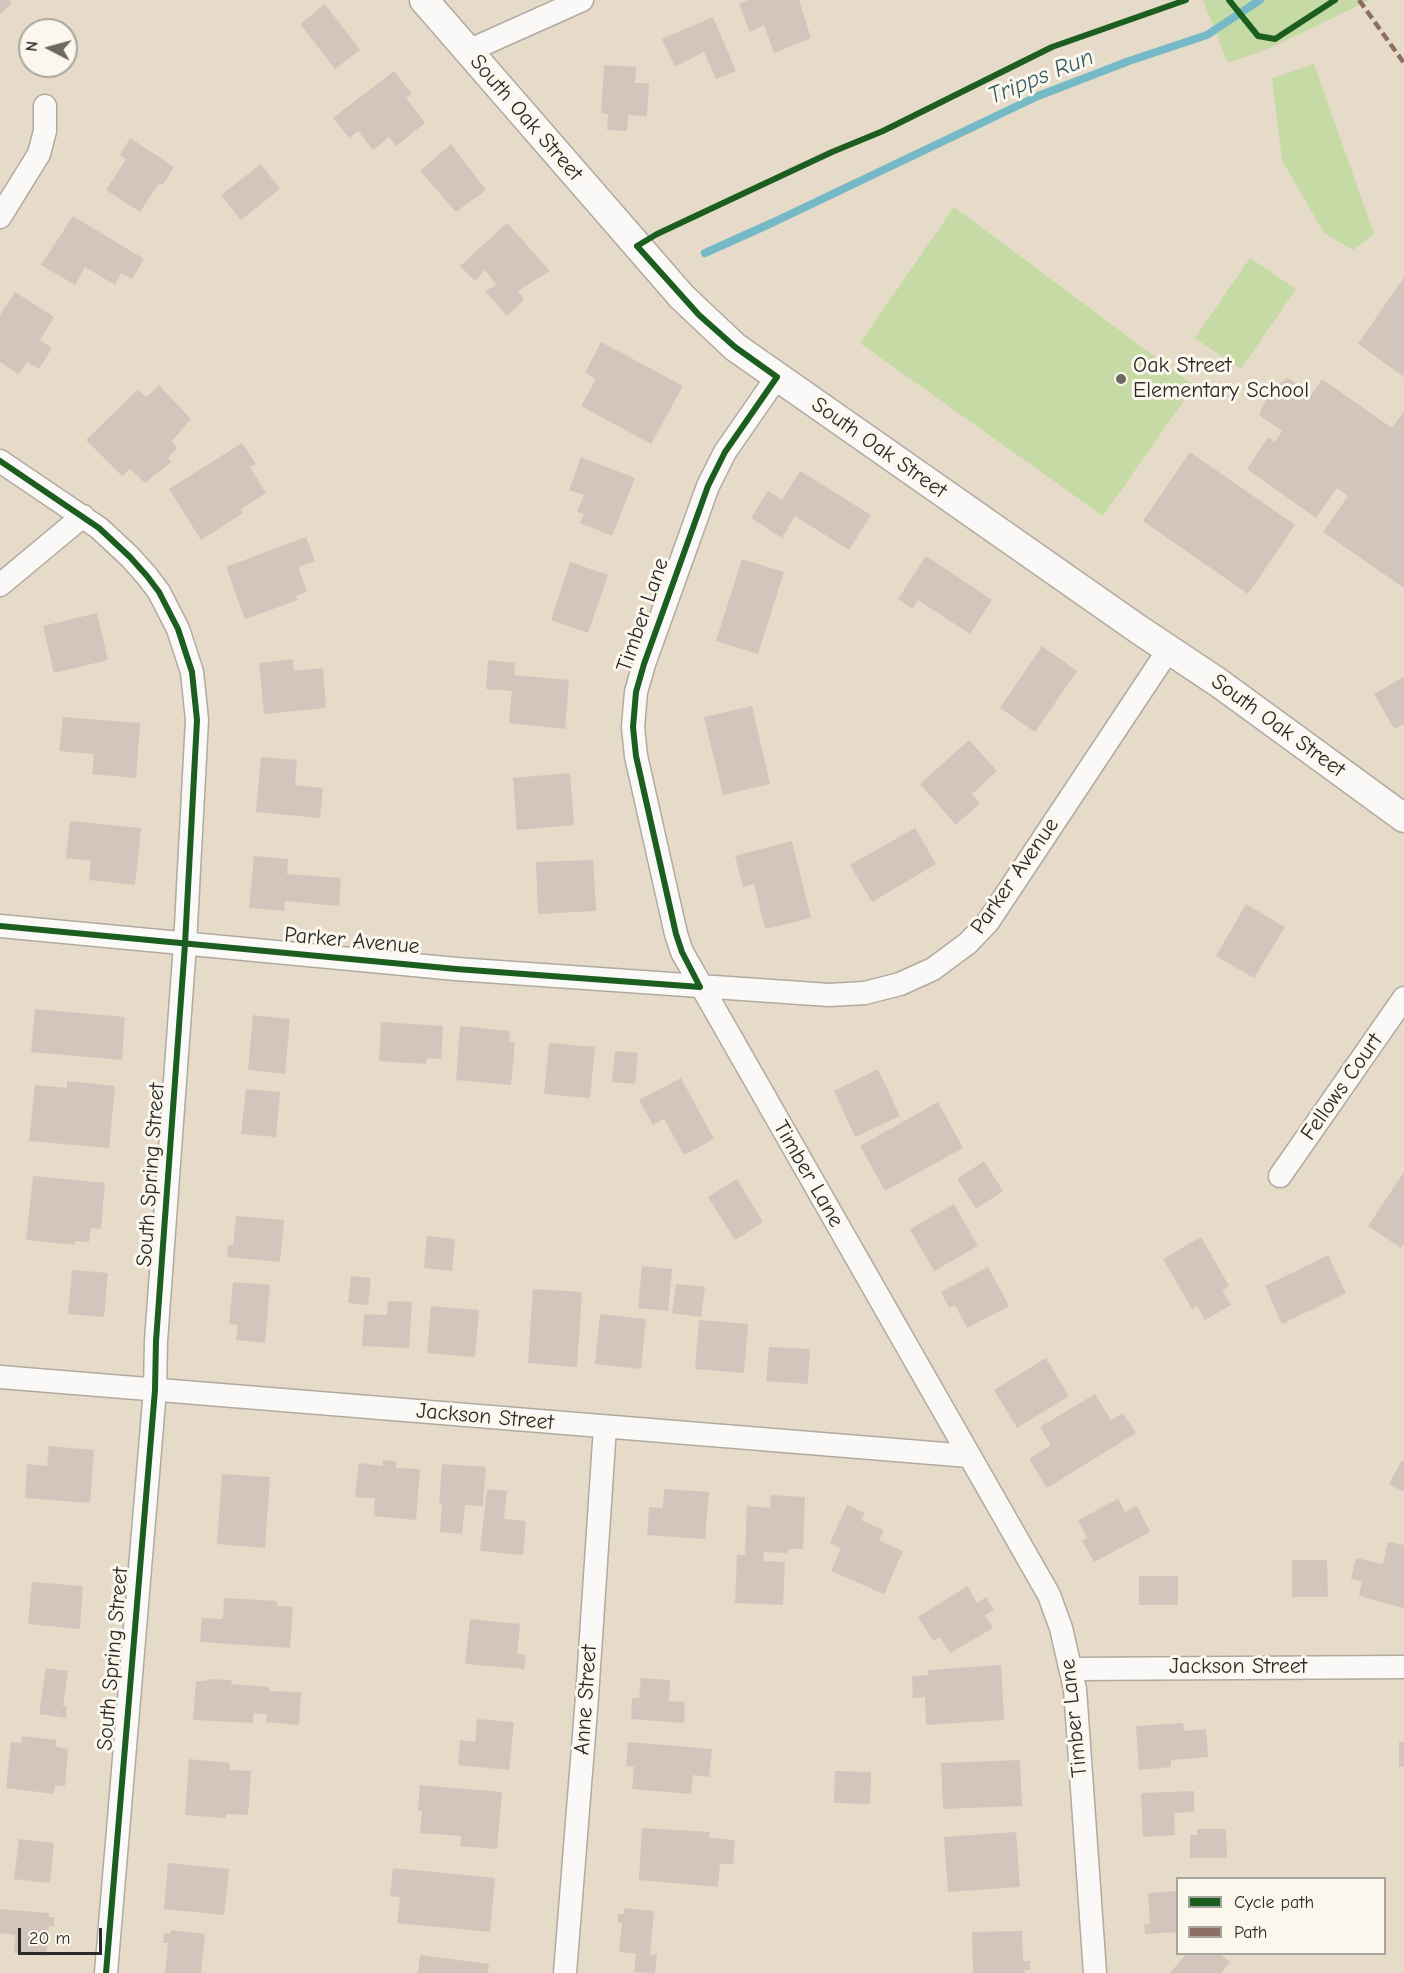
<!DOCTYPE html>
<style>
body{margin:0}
#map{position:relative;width:1404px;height:1973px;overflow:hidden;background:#e6dac9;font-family:"Comic Neue",sans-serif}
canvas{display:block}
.legend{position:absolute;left:1176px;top:1877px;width:210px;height:78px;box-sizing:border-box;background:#fbf7ec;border:2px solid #a8a59f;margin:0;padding:8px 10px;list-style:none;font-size:18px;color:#2b2b2b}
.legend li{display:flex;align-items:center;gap:12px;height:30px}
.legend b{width:30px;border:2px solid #a8a59f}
.north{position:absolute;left:18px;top:18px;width:60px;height:60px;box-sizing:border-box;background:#fbf7ec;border:2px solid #a8a59f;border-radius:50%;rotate:276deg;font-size:16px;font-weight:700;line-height:24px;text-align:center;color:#2b2b2b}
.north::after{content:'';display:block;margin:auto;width:21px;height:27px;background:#6c6862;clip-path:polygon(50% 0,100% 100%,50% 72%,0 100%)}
.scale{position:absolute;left:18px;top:1928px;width:84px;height:27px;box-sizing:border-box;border:3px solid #2b2b2b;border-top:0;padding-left:8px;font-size:18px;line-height:21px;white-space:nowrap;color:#2b2b2b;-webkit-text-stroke:4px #fbf7ec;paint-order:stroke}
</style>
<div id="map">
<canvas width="1404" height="1973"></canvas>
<ul class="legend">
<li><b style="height:8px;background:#1b5e20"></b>Cycle path</li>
<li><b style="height:8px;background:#8d6e63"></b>Path</li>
</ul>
<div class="north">N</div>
<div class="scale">20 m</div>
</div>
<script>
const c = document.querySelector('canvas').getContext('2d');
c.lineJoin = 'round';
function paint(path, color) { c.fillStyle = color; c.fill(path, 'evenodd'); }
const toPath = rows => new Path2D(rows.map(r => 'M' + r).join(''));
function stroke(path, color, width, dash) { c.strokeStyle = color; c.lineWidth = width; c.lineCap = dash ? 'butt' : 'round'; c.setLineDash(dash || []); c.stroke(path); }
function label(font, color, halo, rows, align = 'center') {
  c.font = font + ' "Comic Neue",sans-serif'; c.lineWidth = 6; c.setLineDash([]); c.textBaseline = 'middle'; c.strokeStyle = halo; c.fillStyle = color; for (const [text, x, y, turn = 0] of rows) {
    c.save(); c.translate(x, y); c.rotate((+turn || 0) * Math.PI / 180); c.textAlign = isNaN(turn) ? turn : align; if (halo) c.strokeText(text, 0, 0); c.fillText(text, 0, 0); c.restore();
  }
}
paint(toPath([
 [1203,0,1370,0,1270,48,1228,63],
 [1314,64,1374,234,1353,250,1324,233,1282,160,1272,78],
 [954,207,1194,386,1103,516,860,343],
 [1250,258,1296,289,1241,369,1195,338]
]), '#c6daa5');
stroke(toPath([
 [705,253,774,222,1038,96,1129,61,1207,35,1260,0]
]), '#75b9c6', 8);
paint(toPath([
 [0,0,9,0,12,3,0,14],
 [748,0,799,0,811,38,774,53,764,25,750,32,739,4],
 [325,4,360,50,335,69,300,24],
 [713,17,736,71,716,79,704,52,675,67,662,39],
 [604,65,636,67,635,83,649,83,647,116,628,115,627,131,607,130,608,114,601,113],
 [394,71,412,94,406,98,425,123,396,146,389,137,373,150,358,131,349,138,333,118],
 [130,138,174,167,163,185,159,183,140,212,106,190,126,159,120,155],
 [451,144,486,190,456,212,420,171],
 [261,164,280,189,241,220,221,195],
 [73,216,144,259,132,279,121,273,115,285,85,267,75,285,41,265],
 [507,223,550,271,518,291,524,300,507,316,485,291,496,285,485,270,475,281,460,266],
 [1404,277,1404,377,1358,344],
 [15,292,54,317,40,340,52,348,39,369,27,362,19,374,0,362,0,315],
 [601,342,683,386,651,444,581,406,596,379,585,373],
 [1288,378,1311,395,1322,379,1392,428,1404,411,1404,588,1323,532,1348,496,1337,488,1316,518,1247,469,1268,437,1275,442,1282,431,1259,415,1269,393,1278,384],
 [159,385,191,419,172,441,177,448,168,458,171,462,145,483,130,469,122,476,86,440,137,390,147,397],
 [242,443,256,464,250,467,266,493,241,509,243,513,201,540,169,489],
 [1190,452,1295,525,1248,594,1143,521],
 [581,457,635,478,612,536,580,523,584,514,577,512,584,495,569,490],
 [800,471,871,515,849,550,795,516,782,538,751,518,768,491,782,500],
 [306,537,315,561,298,567,307,592,296,596,298,600,245,619,226,567],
 [926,556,992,600,970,634,918,600,913,609,898,599],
 [742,559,784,572,758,654,716,641],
 [570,562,608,575,588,633,551,620],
 [97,613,108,660,54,673,43,626],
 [1042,646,1077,671,1035,732,1000,708],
 [293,659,294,671,323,668,326,708,264,714,259,663],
 [488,660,515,663,514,675,569,680,565,729,509,723,512,691,486,689],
 [1404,677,1404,724,1394,729,1374,694],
 [752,706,770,784,723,795,704,717],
 [63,717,140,723,136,778,92,774,94,754,59,751],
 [969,740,997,771,972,794,980,803,956,825,920,784],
 [261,757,297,760,295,785,323,788,320,818,256,812],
 [570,773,574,825,517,830,513,778],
 [70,821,141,828,135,885,89,880,91,861,66,858],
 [915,828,936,864,872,902,850,865],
 [792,841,811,918,765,929,754,884,743,887,735,856],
 [254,856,288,859,287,874,341,878,339,906,285,901,284,911,249,908],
 [593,860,596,911,538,914,536,862],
 [1246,904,1285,927,1254,978,1216,956],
 [35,1009,125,1017,122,1060,31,1052],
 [253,1015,290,1019,285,1074,248,1070],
 [381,1022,443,1026,441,1059,427,1058,426,1064,379,1061],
 [460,1026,510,1031,509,1042,515,1042,511,1085,456,1080],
 [549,1043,595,1047,590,1098,544,1094],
 [615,1051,638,1053,635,1084,612,1082],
 [878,1069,900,1116,855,1137,834,1091],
 [681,1078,714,1139,684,1155,664,1119,653,1125,639,1100],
 [67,1081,115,1086,109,1148,29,1141,35,1085,67,1088],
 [246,1089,280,1092,276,1137,241,1134],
 [938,1102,963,1148,885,1191,860,1146],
 [984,1161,1003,1191,976,1209,957,1179],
 [1404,1172,1404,1244,1401,1248,1368,1226],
 [33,1176,105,1183,101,1229,91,1228,89,1242,75,1241,75,1245,26,1240],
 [737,1179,763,1222,735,1240,708,1197],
 [954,1204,978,1246,934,1271,910,1229],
 [236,1216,284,1220,280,1262,227,1257,228,1245,233,1245],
 [427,1236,455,1239,452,1271,424,1268],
 [1201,1237,1229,1286,1222,1290,1231,1305,1205,1320,1197,1306,1192,1309,1163,1259],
 [1328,1255,1346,1293,1282,1324,1265,1286],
 [642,1266,672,1269,668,1311,638,1308],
 [988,1267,1009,1306,967,1328,955,1305,949,1308,941,1292],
 [72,1270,108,1273,104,1317,68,1314],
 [351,1276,371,1278,368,1305,348,1303],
 [233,1282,270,1285,265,1343,236,1340,238,1325,229,1324],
 [676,1284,705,1287,701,1317,672,1313],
 [533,1289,582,1292,577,1367,528,1363],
 [388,1301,412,1302,409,1348,362,1346,364,1314,387,1315],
 [431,1306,479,1310,475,1357,427,1353],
 [600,1314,646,1319,641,1369,595,1364],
 [699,1320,748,1324,744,1373,695,1369],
 [769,1347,810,1349,808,1384,766,1381],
 [1046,1358,1069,1396,1017,1428,994,1390],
 [1095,1394,1111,1420,1123,1413,1136,1433,1047,1488,1029,1459,1051,1445,1040,1427],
 [49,1446,94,1450,90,1503,25,1498,27,1464,47,1466],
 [383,1460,396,1461,396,1468,420,1469,416,1520,374,1516,375,1498,355,1497,359,1463,383,1466],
 [1402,1460,1404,1461,1404,1492,1389,1484],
 [442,1464,486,1467,483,1506,465,1505,462,1534,440,1532,442,1504,439,1503],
 [222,1474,270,1477,265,1548,217,1544],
 [487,1489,507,1491,504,1519,526,1521,523,1555,480,1551],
 [664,1489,709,1492,705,1539,647,1535,649,1507,663,1508],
 [771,1495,805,1497,803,1549,788,1549,787,1553,764,1552,763,1561,785,1562,783,1605,735,1603,737,1555,745,1555,747,1506,770,1508],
 [1118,1499,1125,1512,1137,1506,1150,1532,1094,1562,1082,1541,1087,1538,1078,1520],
 [847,1505,865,1513,861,1520,884,1530,879,1540,903,1551,884,1594,831,1571,841,1548,830,1543],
 [1388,1542,1404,1545,1404,1608,1359,1596,1362,1581,1351,1579,1356,1558,1383,1564],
 [1292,1560,1327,1560,1328,1597,1292,1597],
 [1139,1576,1178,1576,1178,1605,1139,1605],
 [32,1582,83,1586,80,1629,28,1624],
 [968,1586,977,1603,986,1597,994,1610,985,1615,993,1628,950,1653,940,1637,933,1641,918,1617],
 [224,1598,277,1601,277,1606,293,1607,290,1648,200,1642,202,1618,223,1619],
 [470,1619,520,1624,517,1654,526,1655,524,1669,465,1664],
 [1001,1665,1004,1720,926,1725,925,1697,913,1698,912,1676,928,1675,928,1670],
 [46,1668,68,1671,63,1706,67,1706,66,1718,39,1714],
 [641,1678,670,1680,669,1701,685,1702,684,1723,631,1719,632,1698,639,1698],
 [207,1679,232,1680,231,1684,269,1687,270,1691,301,1692,299,1725,266,1722,267,1714,254,1713,253,1723,193,1720,196,1681,206,1681],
 [477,1719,514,1722,509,1770,458,1765,460,1740,475,1742],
 [1183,1723,1184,1731,1206,1729,1208,1757,1171,1760,1171,1767,1139,1770,1136,1726],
 [22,1736,56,1740,56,1747,68,1749,65,1786,55,1785,54,1794,6,1788,11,1742,21,1743],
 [628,1742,712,1749,709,1777,693,1775,691,1794,632,1789,634,1767,626,1766],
 [1399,1742,1404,1742,1404,1767,1399,1767],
 [189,1759,230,1763,229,1770,251,1771,248,1815,226,1814,225,1818,185,1815],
 [1020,1760,1022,1806,943,1809,941,1763],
 [835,1771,871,1772,870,1804,834,1803],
 [420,1785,502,1792,497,1849,460,1846,461,1836,420,1833,422,1811,418,1811],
 [1194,1791,1194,1812,1174,1813,1175,1835,1143,1837,1141,1793],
 [642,1828,710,1832,709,1838,735,1840,733,1864,720,1864,718,1887,639,1880],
 [1197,1829,1226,1829,1227,1858,1190,1858,1190,1835,1197,1835],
 [1016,1832,1020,1887,948,1892,944,1837],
 [19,1839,54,1843,50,1883,14,1879],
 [168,1863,229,1869,224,1915,164,1909],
 [393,1868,495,1878,490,1932,397,1923,400,1897,390,1896],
 [1178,1891,1178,1932,1145,1934,1144,1924,1150,1924,1148,1893],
 [624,1908,654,1911,650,1954,657,1955,655,1973,634,1972,636,1954,619,1952,622,1923,618,1923,618,1914,624,1914],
 [0,1909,49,1913,49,1917,54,1917,54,1927,49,1926,46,1956,14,1953,15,1935,0,1933],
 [171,1930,205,1934,201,1973,165,1973,168,1943,163,1943,164,1933,170,1934],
 [1022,1931,1023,1961,1030,1961,1030,1970,1025,1970,1024,1973,973,1973,972,1932],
 [1186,1954,1220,1954,1230,1962,1221,1973,1170,1973],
 [420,1955,489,1964,488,1973,418,1973]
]), '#d4c5bc');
const minor = toPath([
 [468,51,582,0],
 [0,217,39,154,45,131,45,106],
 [777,377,725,452,708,486,644,664,636,692,633,727,636,756,676,934,682,952,1049,1595,1061,1628,1075,1689,1095,1973],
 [0,461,99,528,130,557,147,576,159,592,178,629,192,672,197,720,185,944,156,1341,155,1390,106,1973],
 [0,585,83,516],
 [0,926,456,969,829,995,865,993,900,984,933,969,968,943,988,922,1169,649],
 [1280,1176,1404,998],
 [0,1377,969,1456],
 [1072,1669,1404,1667],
 [565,1973,587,1697,605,1427]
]);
const tertiary = toPath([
 [424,0,682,297,735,347,1138,629,1219,683,1404,818]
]);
stroke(minor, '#b1aa9f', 25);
stroke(tertiary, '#b1aa9f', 31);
stroke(minor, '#fbf9f7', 22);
stroke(tertiary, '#fbf9f7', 28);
stroke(toPath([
 [1359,0,1404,63]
]), '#8d6e63', 4.5, [9, 4.5]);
stroke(toPath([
 [1229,0,1258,36,1275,39,1335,0],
 [0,461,99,528,130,557,147,576,159,592,178,629,192,672,197,720,185,944,156,1341,155,1390,106,1973],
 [0,926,456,969,700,987],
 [700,987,682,952,676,934,636,756,633,727,636,692,644,664,708,486,725,452,777,377,735,347,699,315,637,246,657,234,832,152,883,131,1052,47,1186,0]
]), '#1b5e20', 6);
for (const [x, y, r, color] of [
 [1121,379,6,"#6c6862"]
]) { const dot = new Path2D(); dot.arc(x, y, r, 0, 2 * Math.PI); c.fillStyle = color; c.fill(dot); stroke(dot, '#fbf7ec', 2); }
label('22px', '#2b2b2b', '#fbf7ec', [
 ["South Oak Street",526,118,49],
 ["South Oak Street",879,448,35],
 ["Timber Lane",643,615,-71],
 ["South Oak Street",1278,726,36],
 ["Parker Avenue",1015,876,-55],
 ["Parker Avenue",352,941,5],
 ["Fellows Court",1342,1087,-55],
 ["Timber Lane",808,1174,60],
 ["South Spring Street",151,1175,-86],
 ["Jackson Street",485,1417,5],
 ["South Spring Street",113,1659,-85],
 ["Jackson Street",1238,1667],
 ["Anne Street",586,1700,-86],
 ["Timber Lane",1074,1718,-96]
]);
label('22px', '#2b2b2b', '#fbf7ec', [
 ["Oak Street",1133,366],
 ["Elementary School",1133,391]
], 'left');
label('italic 24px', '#355e68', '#fbf7ec', [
 ["Tripps Run",1041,77,-22]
]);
</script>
